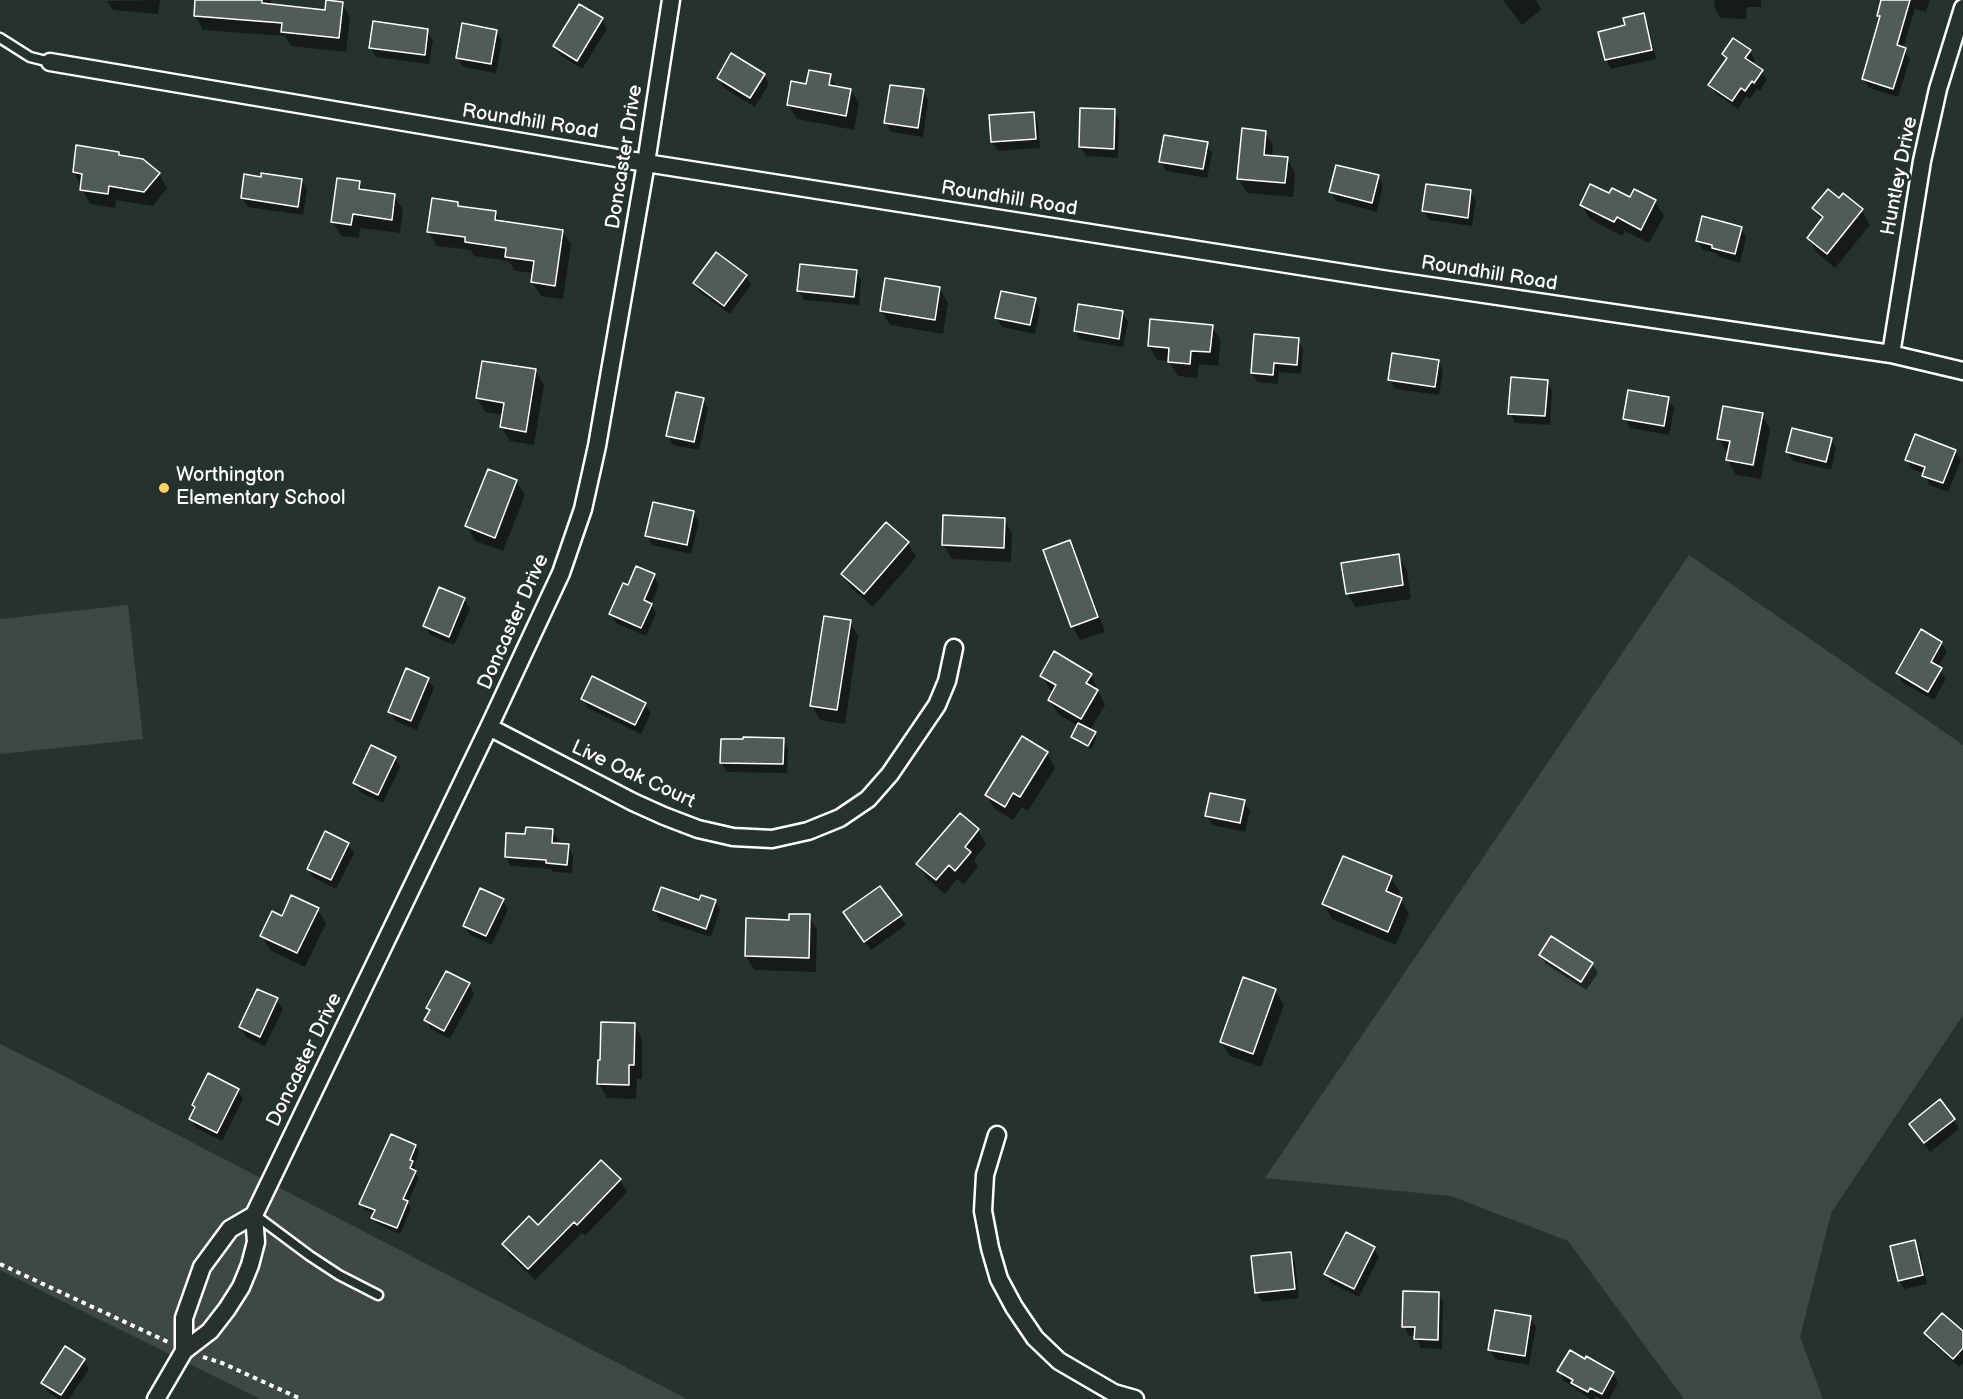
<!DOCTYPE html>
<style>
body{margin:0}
canvas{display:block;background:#26332d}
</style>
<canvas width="1963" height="1399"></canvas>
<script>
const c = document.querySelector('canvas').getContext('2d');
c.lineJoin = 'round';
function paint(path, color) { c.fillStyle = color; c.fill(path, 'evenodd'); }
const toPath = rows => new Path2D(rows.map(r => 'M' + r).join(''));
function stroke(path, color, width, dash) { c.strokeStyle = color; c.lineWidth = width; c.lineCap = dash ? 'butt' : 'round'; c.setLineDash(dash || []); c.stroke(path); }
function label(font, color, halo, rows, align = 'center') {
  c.font = font + ' "Balsamiq Sans",sans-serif'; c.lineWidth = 5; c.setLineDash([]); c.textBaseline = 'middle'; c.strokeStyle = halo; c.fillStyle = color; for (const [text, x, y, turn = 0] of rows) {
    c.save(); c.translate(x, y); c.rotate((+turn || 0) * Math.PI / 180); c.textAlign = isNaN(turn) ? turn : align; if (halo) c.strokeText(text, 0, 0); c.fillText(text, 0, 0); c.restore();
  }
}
paint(toPath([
 [1689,555,1963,745,1963,1015,1831,1213,1800,1337,1823,1399,1684,1399,1568,1241,1451,1196,1265,1178],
 [128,605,143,739,0,754,0,619],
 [0,1044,58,1073,687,1399,260,1399,0,1270]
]), '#3e4944');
paint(toPath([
 [160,0,158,14,113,10,107,1],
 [196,0,271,0,271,6,327,12,342,3,350,17,346,52,291,46,285,36,203,30,195,15],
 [1503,0,1536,0,1541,10,1522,25],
 [1714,0,1761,0,1761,7,1747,7,1746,19,1720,18,1715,9],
 [1883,0,1930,0,1926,12,1915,9,1903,49,1910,59,1898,97,1869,88,1863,79,1881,19,1879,15],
 [1643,15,1648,24,1656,59,1611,69,1606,60,1600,33,1627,26],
 [602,19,607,29,582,69,560,55,554,46],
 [427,31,433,40,429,64,376,57,371,48],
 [496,31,502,40,496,73,463,67,457,57],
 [1750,51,1755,60,1752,64,1762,71,1767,80,1760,91,1757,89,1750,99,1746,96,1738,109,1716,94,1710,85,1727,60,1724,54],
 [764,75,769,84,755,107,724,88,718,78],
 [830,76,837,88,851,90,859,104,854,130,797,119,788,105,808,86],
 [923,91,928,100,923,137,891,132,886,123],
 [1082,109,1114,111,1119,120,1118,158,1086,156,1080,147],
 [1033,113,1038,123,1040,148,998,151,992,142],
 [1265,132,1273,146,1272,157,1287,158,1295,173,1293,197,1247,193,1238,178],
 [1207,144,1212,153,1207,178,1166,171,1161,161],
 [118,153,121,157,159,174,167,188,153,206,116,200,115,208,90,204,74,172],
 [1378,177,1383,186,1377,212,1336,201,1331,192],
 [302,180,307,190,303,215,248,207,242,198],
 [359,182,365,192,394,196,403,210,400,233,360,228,359,238,341,236,333,222],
 [1470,192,1476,201,1472,226,1429,220,1424,211],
 [1610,195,1655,201,1664,216,1649,243,1625,231,1622,236,1590,219,1581,205],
 [458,203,460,208,496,213,501,222,562,231,571,245,563,299,541,296,532,282,534,273,515,271,509,261,474,256,471,250,437,246,428,231],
 [1814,208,1862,210,1870,225,1835,268,1817,253,1809,238,1822,222],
 [1741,228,1746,237,1740,263,1719,257,1716,253,1703,250,1697,241],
 [856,271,861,280,859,305,804,300,799,291],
 [746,276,751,285,730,314,700,292,694,283],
 [940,289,948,303,943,334,890,325,881,311],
 [1035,299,1040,309,1035,334,1002,327,997,318],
 [1122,313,1128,322,1123,347,1081,340,1075,331],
 [1212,327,1221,341,1218,366,1199,364,1197,378,1178,376,1169,361,1157,360,1149,346],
 [1255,336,1298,339,1303,349,1301,374,1279,372,1278,384,1257,382,1252,373],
 [1438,361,1443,371,1439,395,1395,389,1390,380],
 [535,371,544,385,534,445,510,441,501,427,503,415,485,412,477,398],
 [1547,381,1552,390,1550,425,1515,423,1510,413],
 [703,399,708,409,699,450,673,445,668,435],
 [1668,399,1674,408,1669,435,1630,428,1625,418],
 [1762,415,1770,429,1761,479,1736,475,1728,460,1729,453,1727,453,1719,438],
 [1831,439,1836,448,1831,470,1793,461,1787,452],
 [1955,451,1961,460,1948,492,1929,485,1925,474,1912,469,1907,460],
 [516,481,525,495,503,551,475,541,467,526],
 [693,512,699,522,691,554,652,545,647,535],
 [1004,519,1012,533,1011,562,952,559,944,545],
 [1069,542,1077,556,1105,632,1080,640,1072,626],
 [908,543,916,557,873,607,851,588,843,574],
 [1398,556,1407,570,1411,599,1355,607,1347,593],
 [654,576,659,585,651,604,656,614,646,636,616,623,611,613],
 [464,599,470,609,454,645,430,635,425,626],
 [850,622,858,636,845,724,820,720,812,705],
 [1941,643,1947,652,1938,667,1946,679,1934,700,1903,683,1897,673],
 [1091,675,1105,705,1090,730,1097,737,1091,749,1075,741,1072,737,1078,726,1058,714,1049,700,1054,692,1050,690,1042,676],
 [428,679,434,688,417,730,395,721,390,712],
 [583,699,645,704,651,713,641,734,588,708],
 [783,740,788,749,787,773,727,772,721,763],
 [1047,753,1055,768,1028,811,1022,807,1013,820,995,809,986,795],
 [395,758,400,767,383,803,360,792,354,783],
 [1244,802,1250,811,1245,832,1212,825,1206,815],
 [960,815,978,830,986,845,974,860,978,867,964,884,957,879,945,894,926,878,918,864],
 [552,830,558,840,557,845,568,846,573,855,572,873,553,872,551,869,511,866,506,857,527,836],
 [348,844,354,853,336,889,314,878,308,869],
 [1391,878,1400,892,1397,898,1401,899,1409,914,1396,945,1332,919,1324,904],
 [503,900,508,909,492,945,470,935,464,926],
 [715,901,720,910,711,937,660,920,654,910,700,902],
 [317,909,326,923,305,967,270,950,262,936,282,918],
 [809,916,817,930,816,972,754,970,746,956,790,921],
 [900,916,906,925,871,950,851,922],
 [1540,955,1592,964,1598,973,1586,990,1546,964],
 [469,985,474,994,450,1039,431,1029,426,1020,430,1012,428,1008],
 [1275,990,1284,1005,1261,1067,1230,1056,1221,1042],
 [277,1000,283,1009,265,1046,246,1037,240,1027],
 [634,1024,642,1039,642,1079,637,1079,636,1099,607,1098,599,1084],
 [238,1090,243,1099,222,1141,196,1128,191,1119,196,1110,193,1105],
 [1954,1120,1959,1129,1930,1152,1911,1124],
 [415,1146,419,1153,414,1165,418,1179,408,1203,411,1209,400,1234,377,1224,373,1218,374,1214,365,1210,361,1203],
 [601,1162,620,1180,627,1192,585,1236,582,1233,535,1280,510,1256,503,1244,538,1227],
 [1914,1241,1920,1251,1927,1284,1904,1289,1899,1280],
 [1374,1248,1379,1257,1359,1297,1331,1283,1326,1274],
 [1290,1253,1295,1262,1299,1298,1262,1302,1256,1292],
 [1438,1293,1443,1302,1442,1349,1421,1348,1416,1336,1409,1336,1404,1326],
 [1530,1318,1536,1327,1529,1365,1495,1359,1490,1350],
 [1926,1333,1963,1334,1963,1363,1959,1367,1931,1342],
 [84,1360,89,1369,69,1399,59,1399,48,1392,43,1383],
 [1559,1371,1613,1373,1618,1383,1609,1399,1601,1399,1595,1396,1594,1399,1590,1399,1564,1381]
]), '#0007');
const building = toPath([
 [195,0,262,0,262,3,325,10,326,0,343,2,339,38,281,32,282,23,194,16,195,0],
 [1881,0,1910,0,1897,45,1906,48,1893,89,1862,79,1880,16,1877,16,1881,0],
 [579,4,603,18,577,61,553,46,579,4],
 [1644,13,1652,50,1605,60,1598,32,1625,25,1623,18,1644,13],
 [373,21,428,29,425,55,369,48,373,21],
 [462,23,497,30,491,64,456,58,462,23],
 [1733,38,1751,50,1745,58,1763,70,1754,83,1752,81,1745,91,1741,88,1732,101,1708,85,1727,58,1722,54,1733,38],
 [731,53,765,74,750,98,717,78,731,53],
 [809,70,831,74,829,85,851,89,846,116,787,105,791,81,806,84,809,70],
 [890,85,924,89,918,128,884,123,890,85],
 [1080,108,1115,109,1114,149,1079,147,1080,108],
 [1034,112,1036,139,991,142,989,115,1034,112],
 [1242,128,1266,131,1264,155,1288,157,1285,183,1237,179,1242,128],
 [1164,135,1208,142,1203,169,1159,162,1164,135],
 [76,145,119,152,119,155,143,159,160,173,144,192,109,186,108,194,80,190,82,174,73,172,76,145],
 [1336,165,1379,175,1372,203,1329,192,1336,165],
 [261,173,302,179,298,207,241,198,244,174,261,177,261,173],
 [337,178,360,181,359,189,395,194,392,220,353,214,351,225,331,222,337,178],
 [1426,184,1471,190,1468,218,1422,211,1426,184],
 [1590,184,1609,193,1612,188,1630,197,1634,189,1656,200,1641,230,1617,217,1614,222,1580,205,1590,184],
 [1828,189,1839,198,1843,193,1863,209,1827,254,1807,238,1823,217,1812,208,1828,189],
 [432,198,458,202,458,206,496,211,495,220,563,230,555,286,531,282,534,261,505,257,506,248,465,242,465,237,427,232,432,198],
 [1702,216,1742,227,1735,254,1712,248,1712,245,1696,241,1702,216],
 [716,252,747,275,724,306,693,283,716,252],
 [800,264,857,270,854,297,797,291,800,264],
 [885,278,940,287,935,320,880,311,885,278],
 [1001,291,1036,298,1030,325,995,318,1001,291],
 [1078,304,1123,311,1119,339,1074,331,1078,304],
 [1150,319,1213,325,1210,352,1191,351,1190,364,1168,362,1169,348,1148,346,1150,319],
 [1254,334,1299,338,1297,365,1274,363,1273,375,1251,373,1254,334],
 [1392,353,1439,360,1435,387,1388,380,1392,353],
 [482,361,536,369,526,432,500,427,504,403,476,398,482,361],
 [1511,377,1548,380,1545,416,1508,414,1511,377],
 [1628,390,1669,397,1664,426,1623,419,1628,390],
 [676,392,704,398,694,442,666,436,676,392],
 [1723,406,1763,413,1753,465,1726,460,1730,441,1717,439,1723,406],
 [1792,428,1832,438,1826,462,1786,452,1792,428],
 [1915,434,1956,450,1943,483,1922,476,1925,467,1905,460,1915,434],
 [488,469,517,480,495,538,465,526,488,469],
 [653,502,694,511,687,545,645,536,653,502],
 [943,515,1005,518,1004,548,942,545,943,515],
 [886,522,909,542,864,594,841,574,886,522],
 [1070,540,1098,617,1071,627,1043,550,1070,540],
 [1399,554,1403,585,1346,594,1341,563,1399,554],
 [636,566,655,574,644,600,652,604,641,628,609,614,623,583,628,585,636,566],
 [439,587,465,598,449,637,423,626,439,587],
 [824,616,851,620,837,710,810,706,824,616],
 [1921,629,1942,642,1931,662,1942,668,1928,692,1896,673,1921,629],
 [1054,651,1092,674,1086,683,1098,690,1081,719,1048,700,1056,685,1040,676,1054,651],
 [406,668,429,678,411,721,388,712,406,668],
 [592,676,646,703,635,725,581,699,592,676],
 [1078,723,1096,732,1088,746,1071,737,1078,723],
 [1022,736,1048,752,1020,797,1013,793,1005,807,985,795,1022,736],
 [743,737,784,738,783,764,720,763,721,739,743,739,743,737],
 [371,745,396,757,378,795,353,783,371,745],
 [1210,793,1245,800,1240,823,1205,816,1210,793],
 [960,813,979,829,965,847,971,852,955,871,949,865,936,880,916,864,960,813],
 [526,827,553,829,552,843,569,844,567,865,546,863,546,860,505,857,506,833,525,834,526,827],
 [325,831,349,843,331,880,307,869,325,831],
 [1343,856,1392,876,1386,891,1402,898,1388,932,1322,904,1343,856],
 [880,886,902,915,864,942,843,912,880,886],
 [661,887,699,900,701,895,716,900,706,929,653,910,661,887],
 [480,888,504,899,486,936,463,926,480,888],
 [291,895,319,908,297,953,260,936,272,911,282,916,291,895],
 [789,914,810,914,809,958,745,956,746,918,789,920,789,914],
 [1551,936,1593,963,1581,982,1539,955,1551,936],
 [446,971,470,983,444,1031,424,1020,430,1010,426,1008,446,971],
 [1243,977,1276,989,1253,1054,1220,1042,1243,977],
 [257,989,278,998,260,1037,239,1027,257,989],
 [601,1022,635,1023,634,1065,629,1065,629,1085,597,1084,598,1060,600,1060,601,1022],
 [208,1073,239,1089,217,1133,189,1119,195,1107,192,1105,208,1073],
 [1940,1099,1955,1119,1924,1143,1909,1124,1940,1099],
 [391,1134,416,1145,410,1160,413,1161,410,1168,416,1171,403,1199,408,1201,397,1228,371,1218,375,1210,359,1204,391,1134],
 [601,1160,621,1179,577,1225,574,1222,528,1269,502,1244,529,1216,538,1225,601,1160],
 [1346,1232,1375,1247,1354,1289,1324,1274,1346,1232],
 [1915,1240,1923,1275,1898,1281,1890,1246,1915,1240],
 [1291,1252,1295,1289,1255,1293,1251,1256,1291,1252],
 [1403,1291,1439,1292,1438,1340,1414,1339,1415,1327,1402,1327,1403,1291],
 [1495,1310,1531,1316,1525,1356,1488,1350,1495,1310],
 [1942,1313,1963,1331,1963,1348,1953,1359,1924,1333,1942,1313],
 [65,1346,85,1359,61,1395,41,1383,65,1346],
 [1570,1350,1585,1359,1586,1356,1614,1372,1602,1394,1590,1388,1588,1392,1571,1383,1573,1380,1557,1371,1570,1350]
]);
paint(building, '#515c57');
stroke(building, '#fff', 1.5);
const service = toPath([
 [0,38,30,57,50,62],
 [255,1215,310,1256,339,1275,378,1295]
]);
const minor = toPath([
 [50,62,646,163,1382,279,1891,354,1963,371],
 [1891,354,1922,161,1938,89,1963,8],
 [489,727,633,802,664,816,698,829,733,837,772,839,808,831,840,818,868,799,890,774,937,705,947,681,954,648],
 [997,1135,985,1175,983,1211,990,1248,999,1279,1014,1307,1035,1338,1059,1361,1114,1393,1135,1399],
 [184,1351,184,1318,202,1267,230,1229,254,1215],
 [156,1399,184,1351,210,1331,227,1309,241,1287,250,1265,256,1242,254,1215,489,727,561,573,583,509,597,446,646,163,671,0]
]);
stroke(service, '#fff', 13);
stroke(minor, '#fff', 21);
stroke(toPath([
 [0,1264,168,1342],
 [203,1357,222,1363,301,1399]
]), '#fff', 4, [4.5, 4.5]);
stroke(service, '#26332d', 8);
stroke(minor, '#26332d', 16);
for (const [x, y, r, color] of [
 [164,488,6,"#ffd166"]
]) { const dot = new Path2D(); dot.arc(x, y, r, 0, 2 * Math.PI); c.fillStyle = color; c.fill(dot); stroke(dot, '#26332d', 2); }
label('20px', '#fff', '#26332d', [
 ["Roundhill Road",530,122,9],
 ["Doncaster Drive",625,157,-81],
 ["Huntley Drive",1900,176,-79],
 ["Roundhill Road",1009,199,9],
 ["Roundhill Road",1489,274,9],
 ["Doncaster Drive",514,622,-66],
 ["Live Oak Court",633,775,25],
 ["Doncaster Drive",305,1060,-64]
]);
label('20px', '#fff', '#26332d', [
 ["Worthington",176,476],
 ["Elementary School",176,499]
], 'left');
</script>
